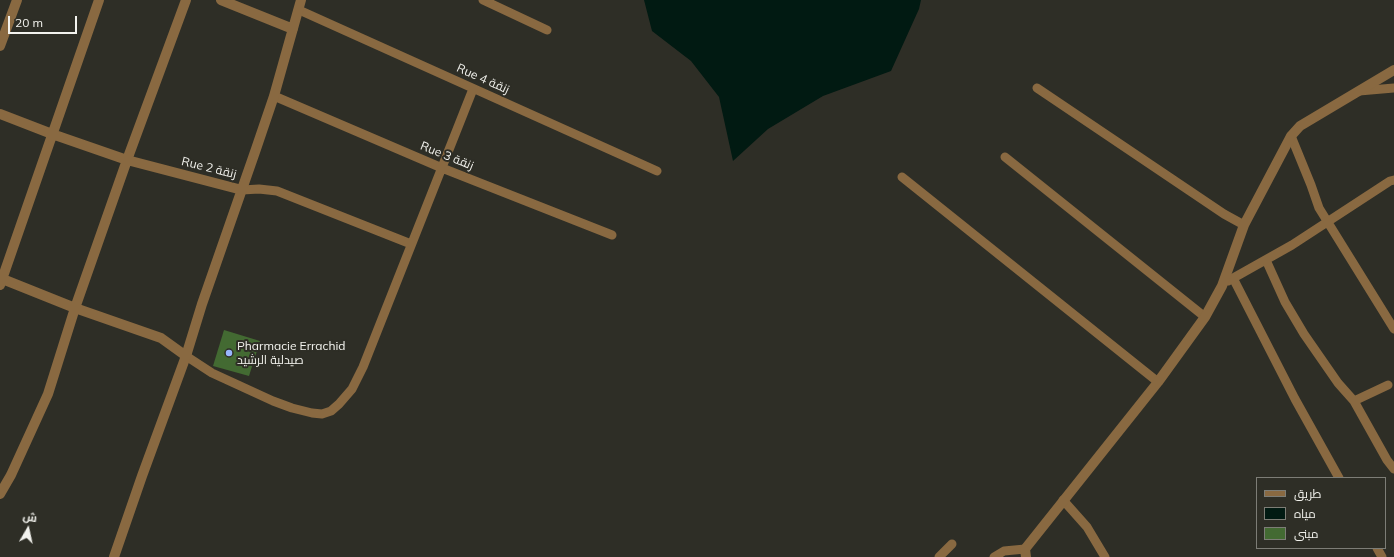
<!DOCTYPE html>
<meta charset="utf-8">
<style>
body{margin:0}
#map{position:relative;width:1394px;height:557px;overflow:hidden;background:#2e2e26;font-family:Mulish,Cairo,sans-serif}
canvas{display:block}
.legend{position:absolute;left:1256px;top:477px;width:130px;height:72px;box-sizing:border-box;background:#2e2e26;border:1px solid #7d7d76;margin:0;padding:5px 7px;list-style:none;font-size:12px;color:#f3f3ee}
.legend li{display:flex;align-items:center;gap:8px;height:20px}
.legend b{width:20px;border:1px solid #7d7d76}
.north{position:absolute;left:8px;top:509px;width:40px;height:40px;-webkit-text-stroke:3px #2e2e26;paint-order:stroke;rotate:9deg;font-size:11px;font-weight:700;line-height:16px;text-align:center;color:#f3f3ee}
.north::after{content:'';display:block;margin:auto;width:14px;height:18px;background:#f3f3ee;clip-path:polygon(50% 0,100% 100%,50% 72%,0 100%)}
.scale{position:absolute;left:8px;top:16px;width:69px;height:18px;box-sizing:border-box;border:2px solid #f3f3ee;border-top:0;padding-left:5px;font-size:12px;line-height:14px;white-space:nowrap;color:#f3f3ee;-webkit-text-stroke:3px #2e2e26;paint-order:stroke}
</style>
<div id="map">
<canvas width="1394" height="557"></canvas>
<ul class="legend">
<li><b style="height:5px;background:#896941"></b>طريق</li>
<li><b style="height:11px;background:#011a12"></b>مياه</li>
<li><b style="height:11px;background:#436a32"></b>مبنى</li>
</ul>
<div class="north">ش</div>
<div class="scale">20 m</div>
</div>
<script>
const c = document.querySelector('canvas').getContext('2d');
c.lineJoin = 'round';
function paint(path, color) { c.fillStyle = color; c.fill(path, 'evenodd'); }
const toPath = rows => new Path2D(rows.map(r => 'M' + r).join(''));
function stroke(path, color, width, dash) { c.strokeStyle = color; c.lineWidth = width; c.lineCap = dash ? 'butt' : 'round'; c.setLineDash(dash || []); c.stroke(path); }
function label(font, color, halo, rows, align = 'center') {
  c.font = font + ' Mulish,Cairo,sans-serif'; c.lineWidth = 4; c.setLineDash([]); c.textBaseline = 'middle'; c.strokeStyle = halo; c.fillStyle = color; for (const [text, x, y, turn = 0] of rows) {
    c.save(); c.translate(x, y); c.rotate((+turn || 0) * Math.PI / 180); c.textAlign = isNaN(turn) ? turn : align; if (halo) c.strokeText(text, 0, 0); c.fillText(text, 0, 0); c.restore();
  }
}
paint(toPath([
 [644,0,921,0,919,9,891,71,823,96,768,129,733,161,719,97,691,61,652,31]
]), '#011a12');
paint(toPath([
 [224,330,260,341,249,376,213,366]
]), '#436a32');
stroke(toPath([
 [483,0,547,30],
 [299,10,657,171],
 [1037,88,1224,214,1244,225],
 [1359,91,1394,88],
 [274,96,442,168,612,235],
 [1291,136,1311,185,1319,208,1394,329],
 [1005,157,1205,317],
 [902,177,1158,382],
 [242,190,259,189,277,191,411,244],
 [1266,260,1285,302,1304,334,1338,383,1354,401,1387,460,1394,469],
 [1233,278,1295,399,1339,478],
 [1228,281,1292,245,1390,181,1394,180],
 [186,356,212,373,273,401,292,408,312,413,322,414,331,411,339,404,352,389,363,367,473,89],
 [1354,401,1388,385],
 [1063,500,1087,527,1105,557],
 [1377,548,1382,557],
 [939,557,952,544],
 [994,557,1004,551,1025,549]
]), '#896941', 9);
stroke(toPath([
 [221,0,293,29],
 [0,46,17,0],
 [0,114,52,134,127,160,242,190],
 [0,278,75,308,161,338,186,356],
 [0,285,99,0],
 [0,494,11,475,48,394,75,308,127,160,186,0],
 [114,557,142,476,186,356,202,304,256,149,274,96,301,0],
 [1026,557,1025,549,1158,382,1205,317,1222,286,1244,225,1291,136,1300,126,1394,70]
]), '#896941', 10);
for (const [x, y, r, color] of [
 [229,353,4,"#98b6fd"]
]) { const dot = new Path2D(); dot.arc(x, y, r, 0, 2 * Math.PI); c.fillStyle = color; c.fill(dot); stroke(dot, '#2e2e26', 1.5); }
label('12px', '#f3f3ee', '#2e2e26', [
 ["Rue 4 زنقة",483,79,24],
 ["Rue 3 زنقة",447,156,22],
 ["Rue 2 زنقة",209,168,14]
]);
label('12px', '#f3f3ee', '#2e2e26', [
 ["Pharmacie Errachid",237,346],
 ["صيدلية الرشيد",237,360]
], 'left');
</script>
